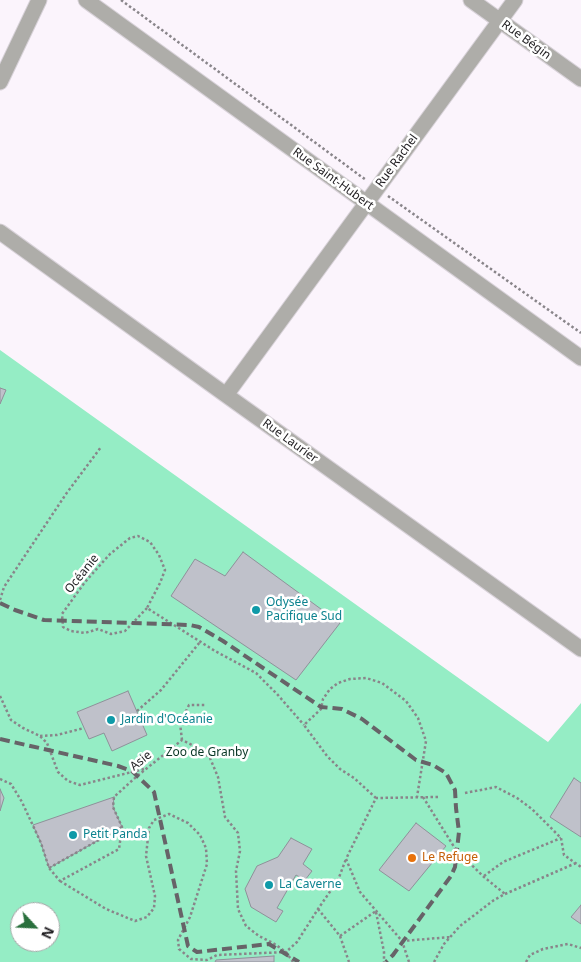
<!DOCTYPE html>
<meta charset="utf-8">
<style>
body{margin:0}
#map{position:relative;width:581px;height:962px;overflow:hidden;background:#fbf4fc;font-family:"Noto Sans",sans-serif}
canvas{display:block}
.north{position:absolute;left:10px;top:902px;width:50px;height:50px;box-sizing:border-box;background:#fff;border:1px solid #a5a5a6;border-radius:50%;rotate:115deg;font-size:14px;font-weight:700;line-height:20px;text-align:center;color:#1f1d20}
.north::after{content:'';display:block;margin:auto;width:18px;height:22px;background:#2a703d;clip-path:polygon(50% 0,100% 100%,50% 72%,0 100%)}
</style>
<div id="map">
<canvas width="581" height="962"></canvas>
<div class="north">N</div>
</div>
<script>
const c = document.querySelector('canvas').getContext('2d');
c.lineJoin = 'round';
function paint(path, color) { c.fillStyle = color; c.fill(path, 'evenodd'); }
const toPath = rows => new Path2D(rows.map(r => 'M' + r).join(''));
function stroke(path, color, width, dash) { c.strokeStyle = color; c.lineWidth = width; c.lineCap = dash ? 'butt' : 'round'; c.setLineDash(dash || []); c.stroke(path); }
function label(font, color, halo, rows, align = 'center') {
  c.font = font + ' "Noto Sans",sans-serif'; c.lineWidth = 5; c.setLineDash([]); c.textBaseline = 'middle'; c.strokeStyle = halo; c.fillStyle = color; for (const [text, x, y, turn = 0] of rows) {
    c.save(); c.translate(x, y); c.rotate((+turn || 0) * Math.PI / 180); c.textAlign = isNaN(turn) ? turn : align; if (halo) c.strokeText(text, 0, 0); c.fillText(text, 0, 0); c.restore();
  }
}
paint(toPath([
 [0,350,548,742,581,703,581,962,0,962],
 [20,912,50,912,50,942,20,942]
]), '#95edc5');
const building = toPath([
 [0,388,6,390,0,404,0,388],
 [243,552,340,623,296,680,171,596,195,559,225,576,243,552],
 [128,691,147,735,112,751,104,733,89,739,77,712,128,691],
 [574,778,581,783,581,837,550,817,574,778],
 [0,789,4,798,0,811,0,789],
 [114,797,113,807,122,827,49,868,41,843,33,825,114,797],
 [416,823,446,846,409,891,379,870,416,823],
 [291,838,312,849,303,864,312,871,305,880,296,875,277,908,283,911,276,922,251,907,245,889,257,866,278,857,291,838],
 [581,905,581,924,571,917,581,905],
 [274,956,274,962,215,962,216,960,274,956]
]);
paint(building, '#bfc1ca');
stroke(building, '#8f919a', 1);
const minor = toPath([
 [86,0,581,358],
 [471,0,581,79],
 [0,82,39,0],
 [0,232,226,395,581,649],
 [226,395,515,0]
]);
stroke(minor, '#d8d2d9', 17);
stroke(toPath([
 [121,0,366,180],
 [388,196,581,333],
 [0,600,4,587,66,494,101,447],
 [147,608,125,631,111,634,98,629,85,633,71,631,63,627,62,614,85,582,110,554,130,538,138,536,150,542,159,555,165,570,160,583,147,608,215,651,256,673,277,694,304,725],
 [0,696,11,720,23,728,40,736,47,743,58,772,68,781,80,785,144,769],
 [137,711,161,690,200,642],
 [40,736,57,735,84,728],
 [182,740,180,723,189,705,206,705],
 [0,779,11,784,22,802,41,843,49,868,60,881,119,849,122,827,113,807,114,797,136,777,182,740,198,748,210,758,218,777,225,817,238,833,240,851,236,871,238,909,246,926,259,936,273,943,286,952,293,962],
 [465,793,496,787,517,798,532,809,561,838,564,855,581,867],
 [423,797,456,850,484,877,505,894],
 [376,798,354,778,340,769,327,756,304,725,321,709,323,699,330,689,338,683,350,679,366,678,382,683,406,701,418,718,426,741,417,797],
 [49,868,122,827],
 [484,876,503,862,561,838],
 [60,881,106,909,135,921,147,917,154,908,155,896,146,856,149,828,154,820,169,814,188,823,200,835,206,848,207,864,190,917,178,940,179,949,191,959,207,960,217,955,286,952,297,942,318,909,338,880,346,859],
 [318,909,340,936,349,962],
 [376,912,384,952,384,962],
 [340,936,376,911],
 [402,941,451,937],
 [409,962,402,941,360,892,346,859,376,798,438,797],
 [434,962,444,944,460,926,494,900,505,894,576,863],
 [526,962,530,955,543,949,568,944,581,948]
]), '#89858a', 2.5, [2.5, 2.5]);
stroke(minor, '#aeada9', 15);
stroke(toPath([
 [0,603,15,610,44,620,190,625,199,627,223,641,321,707,342,709,362,719,416,760,433,765,446,773,455,790,456,808,459,832,455,867,451,876,393,955,386,962],
 [0,739,118,766,132,771,154,792,188,946,197,952,269,944,299,962]
]), '#676368', 4, [10, 5]);
for (const [x, y, r, color] of [
 [256,610,5,"#0f9aa8"],
 [111,720,5,"#0f9aa8"],
 [73,835,5,"#0f9aa8"],
 [412,858,5,"#e8710a"],
 [269,885,5,"#0f9aa8"]
]) { const dot = new Path2D(); dot.arc(x, y, r, 0, 2 * Math.PI); c.fillStyle = color; c.fill(dot); stroke(dot, '#fff', 2); }
label('12px', '#1f1d20', '#fff', [
 ["Rue Bégin",526,40,36],
 ["Rue Rachel",397,161,-54],
 ["Rue Saint-Hubert",333,179,36],
 ["Rue Laurier",290,441,36],
 ["Océanie",82,574,-51],
 ["Asie",141,761,-39]
]);
label('12px', '#0d838f', '#fff', [
 ["Odysée",266,603],
 ["Pacifique Sud",266,617],
 ["Jardin d'Océanie",121,720],
 ["Petit Panda",83,835],
 ["La Caverne",279,885]
], 'left');
label('12px', '#083625', '#fff', [
 ["Zoo de Granby",207,753]
]);
label('12px', '#c56008', '#fff', [
 ["Le Refuge",422,858]
], 'left');
</script>
